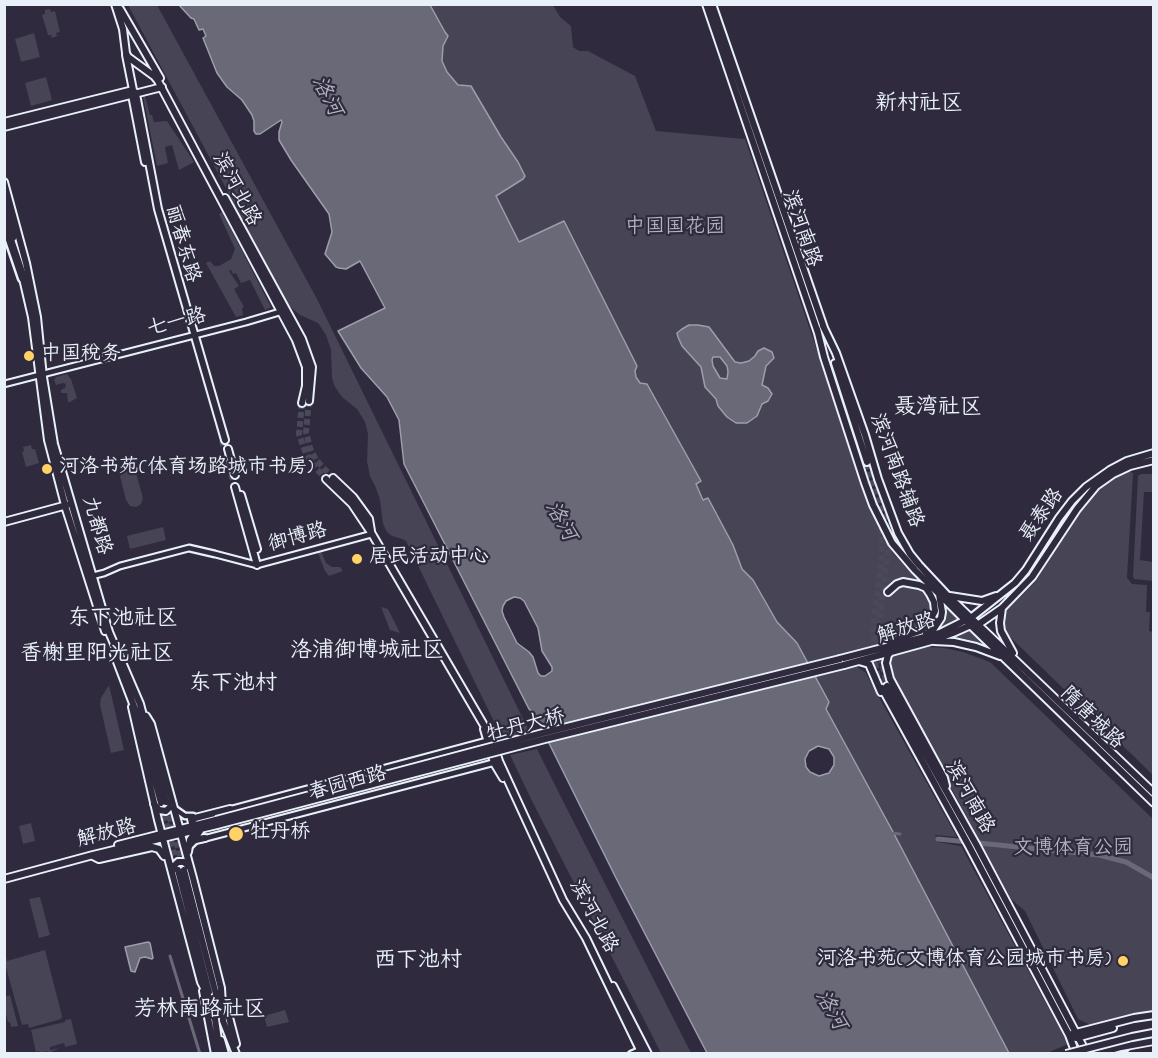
<!DOCTYPE html>
<meta charset="utf-8">
<style>
body{margin:0}
#map{position:relative;width:1158px;height:1058px;overflow:hidden;background:#2f2a3d;font-family:"Indie Flower",sans-serif}
canvas{display:block}
.frame{position:absolute;inset:0;border:6px solid #e8f1f8;pointer-events:none}
</style>
<div id="map">
<canvas width="1158" height="1058"></canvas>
<div class="frame"></div>
</div>
<script>
const c = document.querySelector('canvas').getContext('2d');
c.lineJoin = 'round';
function paint(path, color) { c.fillStyle = color; c.fill(path, 'evenodd'); }
const toPath = rows => new Path2D(rows.map(r => 'M' + r).join(''));
function stroke(path, color, width, dash) { c.strokeStyle = color; c.lineWidth = width; c.lineCap = dash ? 'butt' : 'round'; c.setLineDash(dash || []); c.stroke(path); }
function label(font, color, halo, rows, align = 'center') {
  c.font = font + ' "Indie Flower","LXGW WenKai TC",sans-serif'; c.lineWidth = 4.5; c.setLineDash([]); c.textBaseline = 'middle'; c.strokeStyle = halo; c.fillStyle = color; for (const [text, x, y, turn = 0] of rows) {
    c.save(); c.translate(x, y); c.rotate((+turn || 0) * Math.PI / 180); c.textAlign = isNaN(turn) ? turn : align; if (halo) c.strokeText(text, 0, 0); c.fillText(text, 0, 0); c.restore();
  }
}
paint(toPath([
 [128,5,157,5,317,299,530,733,503,740,406,541,402,539,392,536,387,532,383,524,380,500,376,488,370,476,367,461,368,434,365,422,357,409,342,397,335,387,332,378,331,350,326,335,318,323,300,315,289,306],
 [430,5,553,5,560,17,571,26,573,47,579,51,588,51,635,76,656,131,745,139,835,403,869,507,884,540,893,553,913,575,924,585,917,581,909,579,902,580,895,589,900,586,909,585,922,590,928,595,932,604,932,612,924,626,916,631,893,636,886,643,808,663,797,643,777,622,753,580,742,569,733,545,708,498,704,500,696,483,700,481,636,377,635,371,564,221,519,243,496,196,523,179,525,176,518,162,501,137,471,86,458,85,447,72,442,61,443,46,448,36,445,32],
 [50,9,51,12,55,11,60,32,56,33,57,36,52,38,51,35,48,35,42,15,45,14,45,10],
 [34,33,40,57,21,62,15,39],
 [46,77,52,100,31,106,25,83],
 [143,96,145,96,150,115,152,115,154,122,167,121,194,162,179,170,172,145,165,147,168,163,157,166],
 [222,212,271,307,265,310,250,280,241,283,236,273,233,274,231,270,229,271,239,286,234,289,244,307,242,308,243,315,236,317,206,263,210,261,214,266,219,266,231,259,235,249,219,214],
 [67,374,71,379,77,398,70,402,68,402,67,393,61,393,61,390,65,388,66,384,63,383,56,385,54,380,56,377],
 [31,445,32,449,35,449,39,463,26,467,22,452,24,451,23,447],
 [125,468,133,468,136,473,143,498,141,504,136,507,130,506,126,500,120,476,122,470],
 [1128,471,1133,473,1127,578,1132,584,1147,585,1146,612,1150,612,1149,631,1153,632,1153,775,1009,636,1004,629,1004,620,1007,610,1036,581,1074,518,1092,495,1110,481],
 [1141,474,1153,474,1153,492,1144,492,1140,560,1153,562,1153,581,1134,579,1133,576,1138,476],
 [163,527,166,540,130,549,127,536],
 [321,551,326,563,332,567,340,567,343,571,329,576,325,571,318,553],
 [943,603,959,620,937,630,943,620],
 [381,607,388,609,400,633,390,630],
 [968,629,987,646,966,639,953,638],
 [929,647,944,648,963,652,990,662,1153,819,1153,1011,1091,1025,1078,1019,1025,911,1011,899,895,684,888,663,889,658,895,653],
 [854,665,865,672,957,837,935,835,938,842,961,846,1068,1044,1047,1053,1009,1053,892,830,826,709,829,702,815,676],
 [109,685,124,750,111,753,100,705,101,698],
 [537,749,560,795,691,1053,661,1053,531,799,510,755],
 [31,823,35,841,23,844,19,826],
 [40,897,50,935,39,938,29,899],
 [45,950,62,1016,61,1019,29,1028,28,1024,22,1025,5,964,5,952,7,961],
 [10,995,18,1026,11,1027,10,1022,8,1022,4,1006,5,1003,6,1002,5,997],
 [285,1010,289,1022,267,1027,264,1016],
 [71,1019,77,1044,65,1047,64,1043,50,1047,50,1050,59,1048,49,1053,48,1053,47,1051,40,1053,39,1051,36,1052,31,1030,65,1022,65,1020]
]), '#464455');
const water = toPath([
 [179,5,430,5,445,32,448,36,443,46,442,61,447,72,458,85,471,86,501,137,518,162,525,176,523,179,496,196,519,242,564,221,637,366,635,371,636,377,640,383,647,384,701,481,696,484,703,500,708,498,733,545,742,569,753,580,777,622,797,643,829,702,826,709,892,830,1009,1053,707,1053,616,878,535,715,529,709,404,464,399,420,387,397,361,368,338,331,385,308,360,261,346,269,339,268,336,267,325,254,332,232,329,214,291,160,279,140,279,132,282,122,281,120,260,134,256,134,254,131,254,121,252,115,242,100,227,87,217,73,203,38,206,36,203,29,199,30,194,19,191,18,179,5],
 [514,597,520,598,524,601,538,628,542,651,552,667,552,671,545,676,541,676,538,673,533,657,529,652,517,643,504,617,502,611,503,606,506,601,514,597],
 [818,746,829,749,834,757,834,765,829,773,819,776,810,772,806,767,805,759,809,751,818,746],
 [689,325,698,325,709,327,735,362,741,363,749,361,755,356,758,351,764,348,772,352,774,358,766,366,762,385,768,388,772,394,768,401,762,404,757,416,747,423,736,423,727,417,718,406,716,399,705,387,701,367,682,346,678,337,677,333,682,329,689,325],
 [716,357,720,357,727,366,728,372,727,379,720,378,713,366,712,360,713,357,716,357],
 [148,942,150,943,153,958,152,959,145,957,140,958,135,972,131,971,125,947,148,942]
]);
paint(water, '#696978');
stroke(water, '#9c9fab', 1.5);
stroke(toPath([
 [890,833,900,834],
 [170,956,200,1054]
]), '#696978', 3);
stroke(toPath([
 [938,839,1099,855,1126,862,1154,878]
]), '#696978', 5);
stroke(toPath([
 [309,401,306,432,310,448,316,460,333,478],
 [302,403,299,434,306,454,314,466,326,479],
 [222,440,224,449],
 [867,463,886,523,889,544,879,624,880,652,887,686],
 [863,464,873,498],
 [231,474,235,487],
 [879,519,882,545,881,563,873,624,874,653,877,674,882,688],
 [162,806,177,866],
 [167,807,184,870]
]), '#4b4859', 6, [6, 3]);
const minor = toPath([
 [4,384,246,322,283,311],
 [92,576,104,573,120,566,189,548,215,554,257,565,372,534],
 [175,809,185,816,193,816],
 [228,810,490,740],
 [190,846,195,841,496,762],
 [631,1054,640,1050]
]);
const major = toPath([
 [115,4,123,29,126,53,128,57,154,76,158,81,296,340,306,367,306,386,302,403],
 [706,4,818,333],
 [712,4,824,328],
 [120,9,160,78],
 [126,55,133,90,132,95,145,162],
 [4,122,133,90,136,94,158,209,225,440],
 [4,127,162,87],
 [4,182,26,263,37,317,43,377,54,444,109,632,140,704,166,802],
 [225,198,302,339,312,367,309,401],
 [4,203,13,238],
 [22,274,32,317,48,440,66,509,105,631],
 [823,326,836,353,865,435,878,479,898,533,910,554,919,565,947,595,1154,793],
 [817,329,824,357,865,483,873,505,892,543,915,570,966,621,1154,803],
 [835,363,867,462],
 [228,449,235,475],
 [333,478,353,497,369,519,371,531],
 [326,479,352,504,372,534,492,739,499,761,563,900,586,938,642,1054],
 [235,487,257,565],
 [241,495,257,549],
 [4,522,67,505],
 [888,592,897,584,903,582,919,585,926,588,930,594,934,602,935,611,927,626,920,631,897,639,890,643],
 [950,596,982,601,996,596],
 [1002,608,1000,623,1001,631,1013,653],
 [926,634,933,630,941,618,942,612,939,594],
 [934,641,954,642,976,647,1000,656],
 [890,653,888,655,886,663,890,679,944,778,946,786],
 [114,654,137,714,161,803],
 [840,659,940,633,972,617,1015,583,1026,570,1059,518,1072,501,1086,487,1110,470,1127,461,1154,453],
 [859,661,869,664,881,692],
 [844,665,931,641,953,633,971,625,979,624,1002,608,1032,577,1077,509,1096,486,1113,474,1130,466,1154,460],
 [887,686,977,846,1087,1054],
 [882,688,969,846,1069,1035,1076,1054],
 [132,707,158,820,201,982,213,1005,220,1054],
 [146,716,151,724,193,878,221,988,223,1021,236,1054],
 [484,729,494,763,503,778],
 [154,804,159,810,166,811,170,807,171,801],
 [198,825,192,823,191,819,230,809],
 [200,831,197,835,197,839,205,838],
 [118,845,216,820],
 [188,852,190,840,194,834,200,831],
 [93,856,99,859,152,847,159,849,164,856],
 [178,870,209,992],
 [184,870,219,1006],
 [172,872,174,866,178,862,184,862,189,867],
 [4,879,93,855,217,825],
 [613,986,648,1054],
 [203,991,215,1054],
 [225,1002,236,1044],
 [1072,1034,1134,1018,1154,1015],
 [1076,1038,1113,1028],
 [221,1040,225,1054]
]);
const highway = toPath([
 [4,222,23,278],
 [1093,1054,1121,1046,1154,1040],
 [1132,1054,1154,1050]
]);
stroke(minor, '#e8f1f8', 9);
stroke(major, '#e8f1f8', 10);
stroke(highway, '#e8f1f8', 13);
stroke(minor, '#2f2a3d', 4.5);
stroke(major, '#2f2a3d', 6);
stroke(highway, '#2f2a3d', 8);
const majorBridge = toPath([
 [216,820,543,733,840,659],
 [217,825,545,739,844,665],
 [1066,1054,1132,1037,1153,1033]
]);
stroke(majorBridge, '#e8f1f8', 10, []);
stroke(majorBridge, '#2f2a3d', 6);
for (const [x, y, r, color] of [
 [29,356,6,"#ffd166"],
 [47,469,6,"#ffd166"],
 [357,559,6,"#ffd166"],
 [236,834,8,"#ffd166"],
 [1123,961,6,"#ffd166"]
]) { const dot = new Path2D(); dot.arc(x, y, r, 0, 2 * Math.PI); c.fillStyle = color; c.fill(dot); stroke(dot, '#2f2a3d', 2); }
label('20px', '#e8f1f8', '#2f2a3d', [
 ["滨河北路",235,190,62],
 ["滨河南路",800,229,71],
 ["丽春东路",181,244,74],
 ["七一路",177,324,-14],
 ["滨河南路辅路",895,471,70],
 ["聂泰路",1043,516,-55],
 ["九都路",95,526,74],
 ["御博路",298,539,-15],
 ["解放路",907,630,-17],
 ["隋唐城路",1091,719,44],
 ["牡丹大桥",526,727,-14],
 ["春园西路",348,785,-15],
 ["滨河南路",968,798,61],
 ["解放路",107,835,-14],
 ["滨河北路",592,917,62]
]);
label('20px', '#afb4bf', '#2f2a3d', [
 ["中国国花园",675,229],
 ["文博体育公园",1073,850]
]);
label('20px', '#e8f1f8', '#2f2a3d', [
 ["中国税务",41,356],
 ["河洛书苑(体育场路城市书房)",59,469],
 ["居民活动中心",369,559],
 ["牡丹桥",250,834],
 ["河洛书苑(文博体育公园城市书房)",1111,961,"right"]
], 'left');
label('italic 21px', '#afb4be', '#2f2a3d', [
 ["洛河",325,97,63],
 ["洛河",559,522,61],
 ["洛河",829,1011,61]
]);
label('22px', '#e8f1f8', '#2f2a3d', [
 ["新村社区",919,105],
 ["聂湾社区",938,409],
 ["东下池社区",123,620],
 ["洛浦御博城社区",367,652],
 ["香榭里阳光社区",97,655],
 ["东下池村",233,685],
 ["西下池村",418,962],
 ["芳林南路社区",200,1011]
]);
</script>
